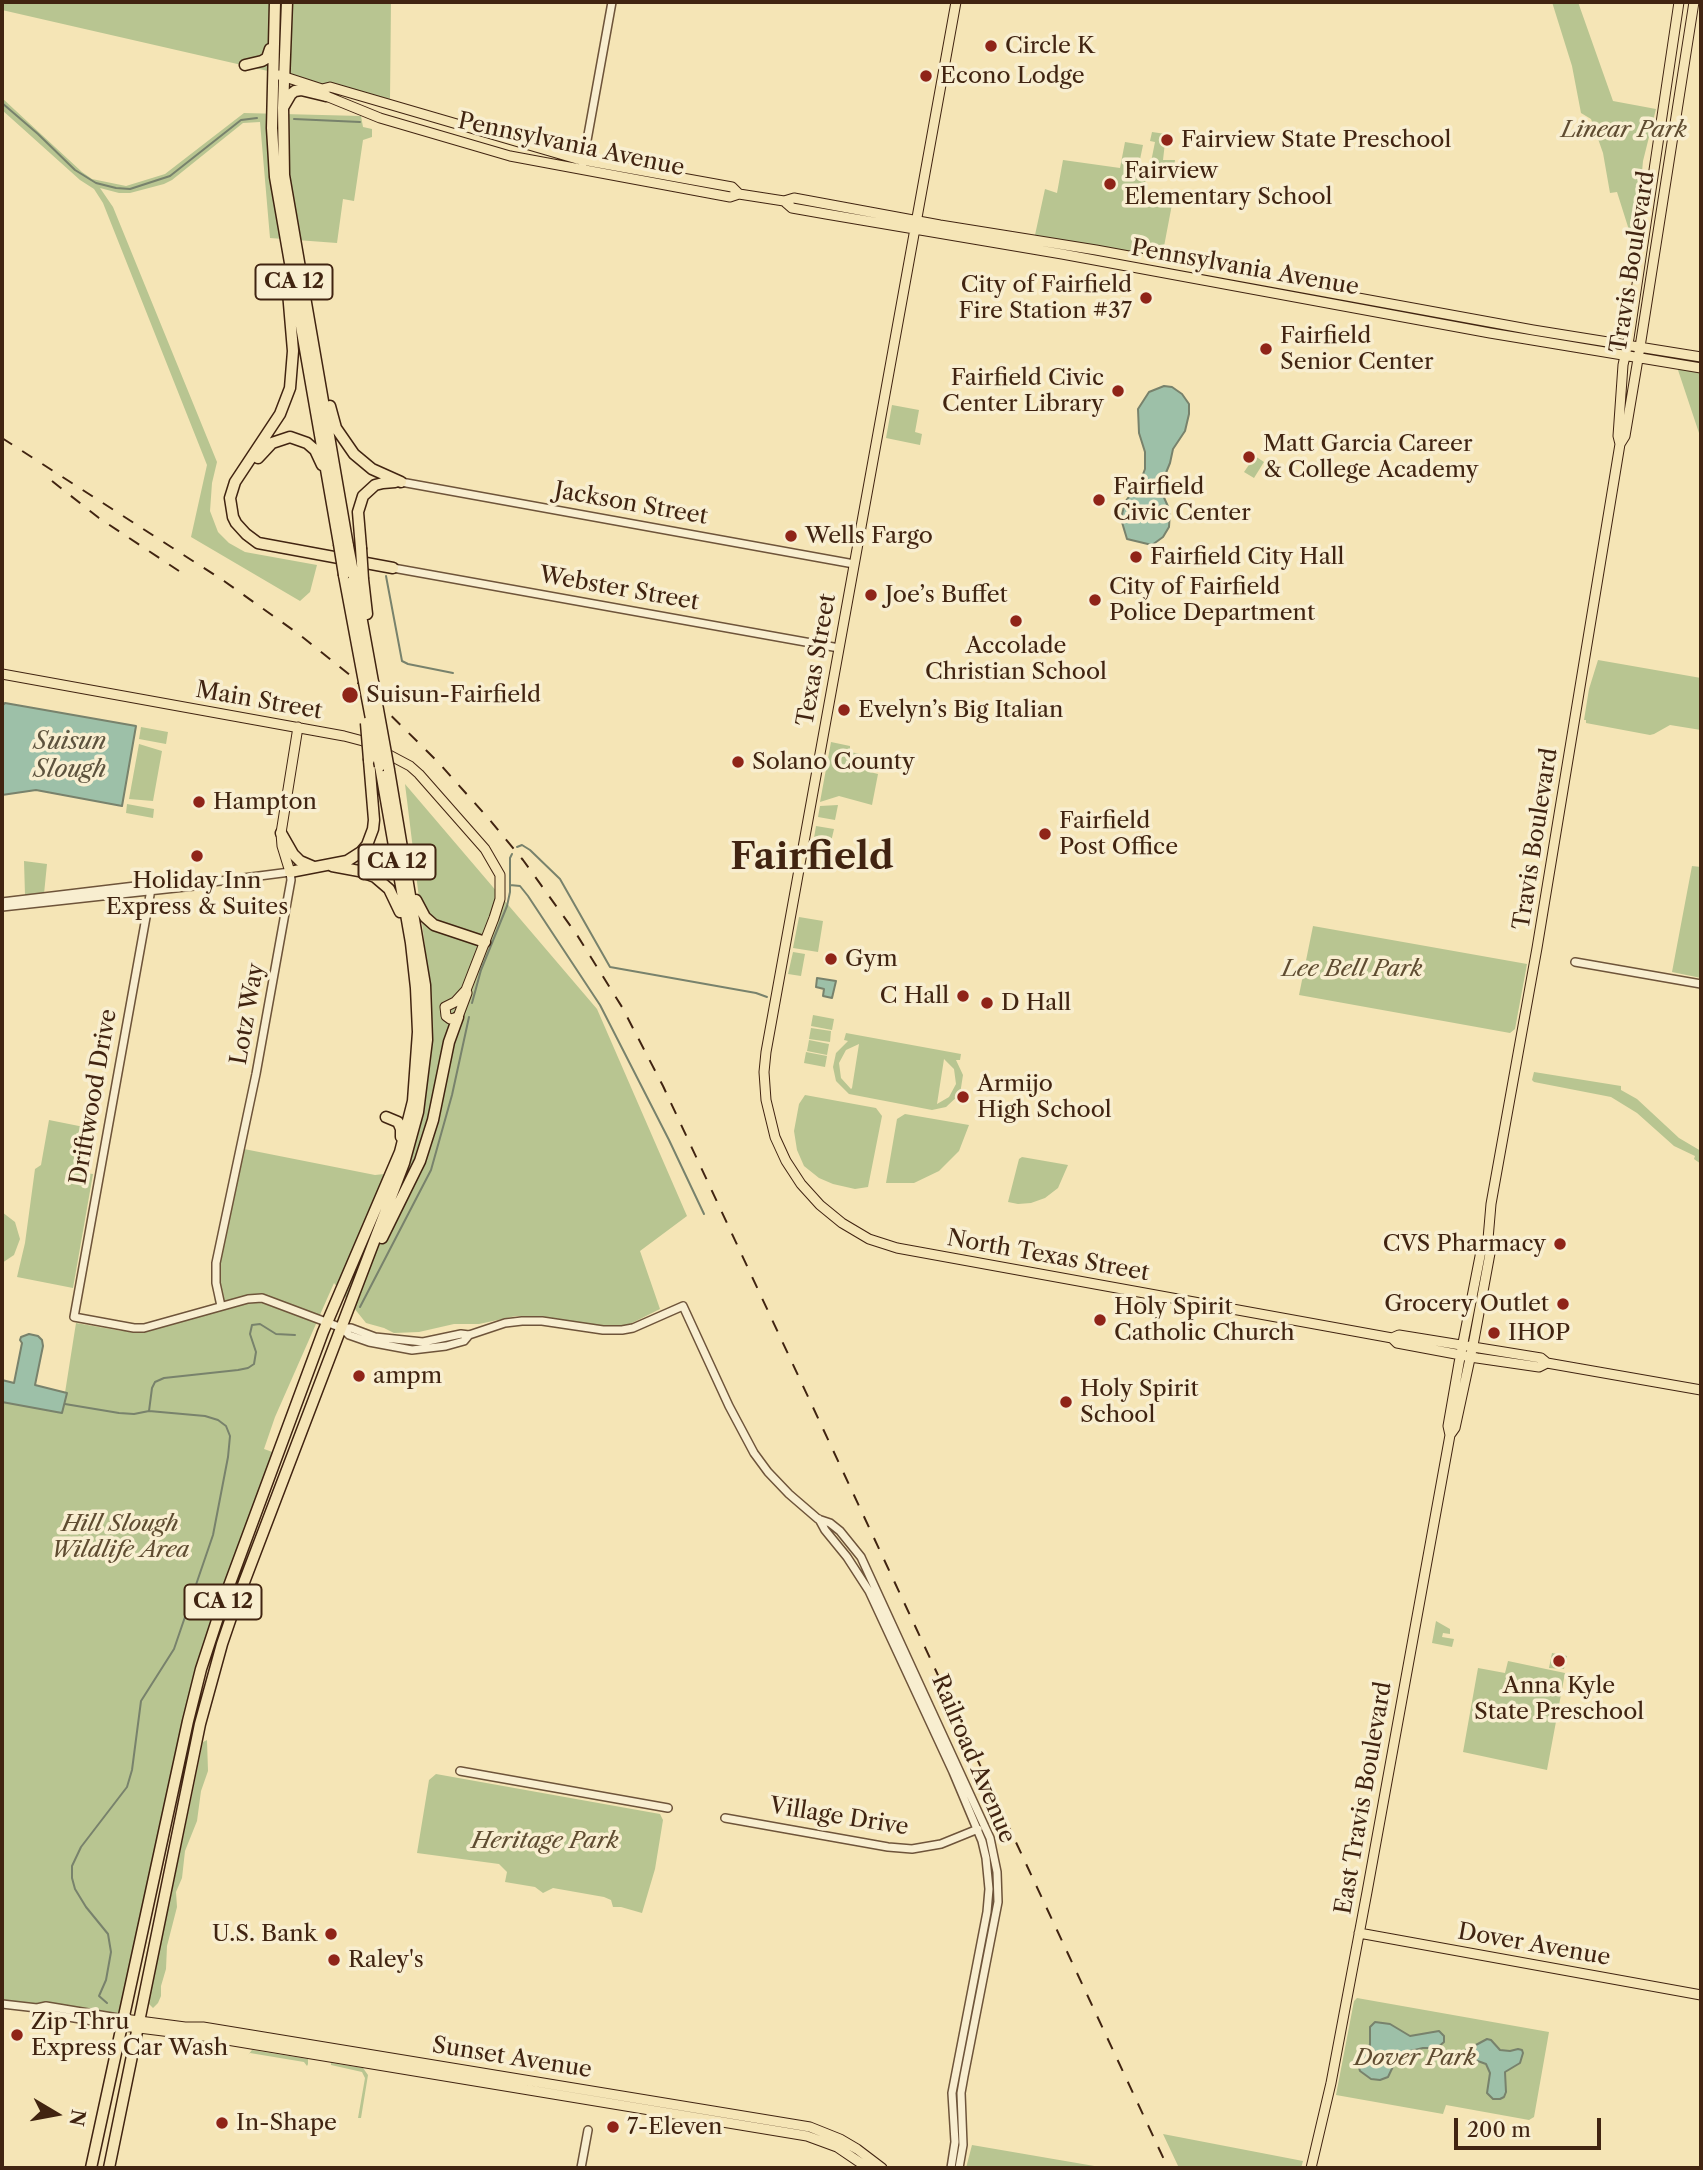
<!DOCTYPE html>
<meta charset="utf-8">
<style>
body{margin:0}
#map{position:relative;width:1703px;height:2170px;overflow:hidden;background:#f5e5b6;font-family:"Libre Caslon Text",serif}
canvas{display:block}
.frame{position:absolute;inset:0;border:4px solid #412411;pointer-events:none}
.north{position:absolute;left:21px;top:2079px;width:70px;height:70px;-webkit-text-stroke:5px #f8eed0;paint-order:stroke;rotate:100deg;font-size:19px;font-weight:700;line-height:28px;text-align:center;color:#412411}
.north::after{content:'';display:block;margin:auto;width:24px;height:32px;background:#412411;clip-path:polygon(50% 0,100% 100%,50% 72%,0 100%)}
.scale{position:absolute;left:1454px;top:2118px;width:147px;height:32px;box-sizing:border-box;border:4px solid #412411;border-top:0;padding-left:9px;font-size:21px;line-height:24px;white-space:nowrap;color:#412411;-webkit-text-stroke:5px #f8eed0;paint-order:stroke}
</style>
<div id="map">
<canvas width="1703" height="2170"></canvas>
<div class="frame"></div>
<div class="north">N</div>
<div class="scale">200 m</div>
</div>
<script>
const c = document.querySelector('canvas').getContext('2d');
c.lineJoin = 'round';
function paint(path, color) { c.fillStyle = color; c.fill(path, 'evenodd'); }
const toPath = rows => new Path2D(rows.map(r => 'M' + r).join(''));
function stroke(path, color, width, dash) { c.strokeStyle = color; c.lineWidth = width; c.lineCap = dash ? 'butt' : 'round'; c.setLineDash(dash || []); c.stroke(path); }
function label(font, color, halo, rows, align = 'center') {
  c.font = font + ' "Libre Caslon Text",serif'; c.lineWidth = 7; c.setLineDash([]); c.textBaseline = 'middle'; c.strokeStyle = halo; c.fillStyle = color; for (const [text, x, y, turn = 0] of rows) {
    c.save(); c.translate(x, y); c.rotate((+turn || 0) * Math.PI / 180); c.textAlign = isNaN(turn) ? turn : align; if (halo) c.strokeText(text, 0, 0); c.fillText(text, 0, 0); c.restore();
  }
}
paint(toPath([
 [2,2,391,2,390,99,2,10],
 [1552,2,1578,2,1613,101,1656,109,1643,161,1635,249,1617,192,1610,193,1603,153,1591,119,1581,113,1572,66],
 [2,98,82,172,92,179,126,186,165,174,244,113,361,116,363,127,372,129,372,137,363,140,354,201,343,199,337,243,270,238,260,122,243,123,172,180,164,184,130,193,119,193,100,188,113,207,217,462,212,483,210,511,218,532,229,543,245,552,317,565,310,592,300,601,191,537,207,465,103,203,94,189,80,180,2,110],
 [1152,132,1166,134,1163,160,1175,160,1174,169,1150,167,1155,142,1150,141],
 [1125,142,1143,145,1138,169,1147,171,1145,184,1148,185,1147,190,1135,188,1134,192,1173,199,1162,257,1035,235,1045,189,1057,193,1063,160,1120,168],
 [1677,367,1701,372,1701,439],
 [892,405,919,410,915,432,922,434,920,445,886,438],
 [1255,456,1264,462,1254,478,1244,472],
 [1598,660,1701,678,1701,730,1670,725,1654,734,1650,735,1586,723,1586,720,1584,720,1589,689],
 [141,727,168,732,166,744,139,739],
 [831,742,850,746,850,752,871,756,869,768,870,772,878,774,872,805,839,796,820,802],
 [139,744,162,751,153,801,129,799],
 [405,784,597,1009,687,1216,640,1251,660,1309,630,1324,607,1329,540,1317,516,1316,479,1324,454,1324,419,1332,394,1333,384,1328,366,1323,334,1283,275,1417,264,1449,278,1454,210,1640,124,2019,2,2003,2,1389,64,1399,76,1323,122,1331,215,1304,212,1267,239,1148,375,1175,403,1172,429,980],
 [127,804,154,809,153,818,126,813],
 [838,805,835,820,818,817,820,806],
 [816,826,834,829,831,842,814,838],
 [24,861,47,864,44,894,25,895],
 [1692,866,1701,867,1701,978,1672,972],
 [799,917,823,921,818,952,793,948],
 [1313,926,1527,964,1515,1029,1510,1033,1299,995],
 [793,952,805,954,801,976,788,974],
 [813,1015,834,1019,832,1030,811,1026],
 [811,1028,831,1031,830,1042,809,1039],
 [846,1033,961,1054,960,1060,956,1060,963,1075,960,1094,946,1107,932,1110,849,1094,836,1081,833,1067,836,1053,848,1041,844,1040],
 [859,1044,852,1088,851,1089,841,1078,839,1063,846,1050],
 [944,1059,954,1069,956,1084,949,1097,937,1104],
 [809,1040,829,1044,827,1055,807,1051],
 [806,1052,827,1056,825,1067,804,1063],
 [1534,1072,1621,1086,1621,1090,1637,1099,1679,1138,1701,1151,1701,1164,1694,1159,1695,1156,1674,1146,1637,1113,1611,1097,1534,1082,1532,1080],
 [805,1095,876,1108,882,1116,868,1187,855,1189,833,1184,819,1178,804,1166,797,1150,794,1131,799,1104],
 [905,1114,969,1125,959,1151,939,1171,914,1183,886,1183,897,1119],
 [49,1120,89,1128,93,1130,85,1173,93,1174,73,1288,17,1277,25,1243,35,1169,41,1165],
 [1022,1157,1068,1165,1058,1188,1045,1198,1031,1203,1018,1204,1008,1202,1019,1159],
 [2,1212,15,1222,20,1239,14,1255,2,1263],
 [1436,1621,1450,1629,1450,1634,1443,1633,1442,1637,1454,1639,1452,1647,1432,1643],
 [1552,1653,1567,1656,1564,1669,1549,1668],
 [1508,1661,1565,1673,1547,1770,1463,1752,1478,1668,1505,1673],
 [207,1740,208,1771,201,1791,197,1821,185,1851,182,1878,176,1892,177,1907,167,1946,166,1969,161,1986,161,1996,158,2003,153,2008,149,2004,150,1996,203,1742],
 [436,1774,660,1814,663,1820,655,1869,642,1913,621,1907,613,1907,611,1900,604,1897,553,1888,543,1893,535,1887,505,1882,507,1872,499,1864,417,1853,429,1780],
 [1357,1998,1549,2032,1534,2117,1529,2120,1446,2105,1443,2114,1336,2095,1354,2001],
 [252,2050,308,2059,308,2064,307,2066,304,2062,250,2053,248,2055],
 [331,2063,363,2068,368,2075,361,2118,358,2118,365,2078,362,2072,331,2065],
 [1163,2134,1303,2161,1301,2168,1179,2168],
 [972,2145,1106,2168,966,2168]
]), '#b8c591');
const water = toPath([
 [1164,386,1172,387,1182,394,1189,404,1189,414,1185,431,1173,449,1170,463,1163,480,1162,493,1170,511,1169,527,1163,537,1152,545,1127,539,1121,519,1125,502,1140,482,1145,469,1145,452,1139,433,1138,409,1149,392,1164,386],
 [5,703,136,726,122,806,36,790,2,795,2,706,5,703],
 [817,978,836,981,832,998,823,996,824,989,816,987,817,978],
 [29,1334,38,1336,42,1340,43,1346,35,1385,67,1393,62,1413,2,1402,2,1380,14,1383,22,1343,20,1340,21,1337,29,1334],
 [1375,2022,1390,2024,1410,2036,1439,2031,1444,2036,1444,2042,1437,2048,1423,2048,1406,2052,1397,2058,1388,2077,1380,2080,1371,2079,1360,2071,1357,2061,1360,2054,1370,2045,1370,2027,1375,2022],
 [1487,2039,1491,2040,1500,2050,1510,2051,1518,2049,1522,2050,1523,2053,1520,2063,1505,2072,1506,2092,1504,2097,1500,2099,1493,2099,1487,2093,1490,2073,1486,2064,1475,2060,1462,2067,1458,2063,1461,2053,1487,2039]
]);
paint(water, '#9dc0a8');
stroke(water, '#78826c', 2);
stroke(toPath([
 [2,103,38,134,75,170,96,183,116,188,130,189,170,176,241,120,257,118],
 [294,119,360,122],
 [386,576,402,661,408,664,453,673],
 [517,847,522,845,530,850,560,879,610,967,756,993,767,997],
 [510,885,520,886,528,896,600,1005,669,1140,704,1214],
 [472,1003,481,970,507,906,510,892,510,858,512,854],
 [360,1307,431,1170,452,1095,469,1017],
 [65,1404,119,1413,134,1414,149,1411,205,1416,218,1420,226,1426,230,1436,228,1457,213,1535,174,1649,141,1701,132,1770,127,1787,81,1847,72,1866,72,1878,75,1889,86,1907,108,1934,111,1952,106,1980,99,1996,107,2003],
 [149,1411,152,1388,155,1382,164,1378,238,1370,248,1368,254,1364,256,1352,250,1334,252,1325,260,1324,276,1334,295,1335]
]), '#78826c', 2);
const minor = toPath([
 [582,168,612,2],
 [401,482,854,564],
 [393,568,839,648],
 [152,884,74,1317,134,1328,144,1328,248,1299,262,1298,342,1328,351,1328,375,1337,423,1342,461,1334,469,1335,505,1323,522,1321,542,1321,603,1330,622,1330,633,1328,683,1306,729,1406,754,1453,768,1472,789,1494,818,1519,830,1523,840,1531,861,1557,990,1838,997,1872,998,1902,964,2076,961,2093,963,2145,959,2168],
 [2,902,152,884,200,881,205,883,290,872,291,880,256,1074,216,1263,216,1283,221,1306],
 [2,907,203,885],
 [1575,962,1701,984],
 [342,1328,349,1335,369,1342,412,1350,446,1346,464,1341,469,1335],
 [819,1519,825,1530,847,1557,869,1591,953,1772,982,1841,986,1858,989,1889,987,1912,952,2093,955,2142,951,2168],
 [460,1771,668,1808],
 [725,1818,888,1847,912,1849,941,1844,978,1829],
 [2,2004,37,2008,46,2006,124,2019],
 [37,2009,44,2013,123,2026],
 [581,2168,588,2130]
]);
const major = toPath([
 [956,2,766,1052,764,1072,766,1100,775,1137,786,1161,801,1184,820,1205,842,1223,869,1239,897,1248,1392,1338,1399,1335,1541,1358,1547,1363,1701,1390],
 [279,75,322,89,330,87,577,159,732,187,739,194],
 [322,89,326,96,380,118,510,156,730,197,739,194,784,201,794,198,940,225,1096,250,1533,330,1701,357],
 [784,201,792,208,826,214,1062,254,1490,333,1701,368],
 [1620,444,1618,436,1623,365,1629,338,1679,2],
 [2,674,344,736,363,741,410,766,419,774,485,849,500,875,500,899,494,918,466,990,467,993,458,1017,450,1019,446,1016,445,1007,455,1002,466,990],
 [290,872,282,846,281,833,298,727],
 [1392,1338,1397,1343,1477,1358,1539,1367,1547,1363],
 [1450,1435,1455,1428,1474,1340,1491,1248,1488,1239,1491,1204,1537,948,1620,444,1625,436,1640,347,1694,2],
 [1359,1933,1701,1995],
 [124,2019,185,2027,203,2027,810,2127,840,2139,857,2149,882,2168],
 [123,2026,203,2036,807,2136,837,2147,868,2168],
 [1311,2168,1331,2083,1367,1892,1450,1435,1448,1426,1459,1363,1482,1246,1488,1239]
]);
const highway = toPath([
 [275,2,272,128,275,177,339,544],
 [287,2,283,108,284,175,348,546],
 [245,65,262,61,267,58,270,49],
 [284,106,291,94,295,91,301,90,326,96],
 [287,280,293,351,290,388,280,414,235,482,230,498,233,517,236,523,246,534,258,543,393,568],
 [330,406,336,428,354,454,372,469,401,482],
 [258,458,272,443,290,437,307,443,315,450,322,465],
 [361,548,358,512,363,496,375,485,383,483,395,482],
 [344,575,364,682],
 [354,577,373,682],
 [363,579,367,614],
 [281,833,293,854,300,861,314,867],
 [332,866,359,871,375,877,389,889,400,912],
 [290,872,347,861,361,852,367,845,373,829,374,820,369,760],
 [416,900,425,917,434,925,485,942],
 [386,1117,398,1122,401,1129,401,1137],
 [382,1238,420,1161,433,1120,449,1042,458,1017],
 [91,2168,188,1721,201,1669,223,1602,323,1332,400,1152,413,1101,418,1032,416,988,411,943,380,766],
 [109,2168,200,1724,222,1644,235,1606,404,1163,418,1112,427,1040,425,985,389,770]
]);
stroke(minor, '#6e543a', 10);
stroke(major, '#412411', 11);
stroke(highway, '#412411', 13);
stroke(minor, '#f8eed0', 7);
stroke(major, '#f5e5b6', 9);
stroke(highway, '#f5e5b6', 10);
stroke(toPath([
 [2,438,224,581,300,635,350,675,438,762,489,819,523,860,577,935,622,1007,663,1086,1168,2168],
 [52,481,99,518,179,571]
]), '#412411', 2, [12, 12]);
const highwayBridge = toPath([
 [339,544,344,575],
 [348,546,354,577],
 [361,548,363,579],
 [364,682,380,766],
 [373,682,389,770],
 [366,723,369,760]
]);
stroke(highwayBridge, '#412411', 13, []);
stroke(highwayBridge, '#f5e5b6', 10);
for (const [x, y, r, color] of [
 [991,46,7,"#8f2418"],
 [926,76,7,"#8f2418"],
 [1167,140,7,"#8f2418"],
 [1110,184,7,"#8f2418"],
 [1146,298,7,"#8f2418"],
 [1266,349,7,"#8f2418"],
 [1118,391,7,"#8f2418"],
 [1249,457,7,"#8f2418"],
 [1099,500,7,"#8f2418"],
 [791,536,7,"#8f2418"],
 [1136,557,7,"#8f2418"],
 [871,595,7,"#8f2418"],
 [1095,600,7,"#8f2418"],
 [1016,621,7,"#8f2418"],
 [350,695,9,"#8f2418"],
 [844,710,7,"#8f2418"],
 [738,762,7,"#8f2418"],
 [199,802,7,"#8f2418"],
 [1045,834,7,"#8f2418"],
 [197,856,7,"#8f2418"],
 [831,959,7,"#8f2418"],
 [963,996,7,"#8f2418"],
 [987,1003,7,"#8f2418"],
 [963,1097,7,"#8f2418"],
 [1560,1244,7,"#8f2418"],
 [1563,1304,7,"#8f2418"],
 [1100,1320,7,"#8f2418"],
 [1494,1333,7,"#8f2418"],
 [359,1376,7,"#8f2418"],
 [1066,1402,7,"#8f2418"],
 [1559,1661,7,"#8f2418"],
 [331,1934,7,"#8f2418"],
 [334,1960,7,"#8f2418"],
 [17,2035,7,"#8f2418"],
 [222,2123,7,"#8f2418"],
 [613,2127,7,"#8f2418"]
]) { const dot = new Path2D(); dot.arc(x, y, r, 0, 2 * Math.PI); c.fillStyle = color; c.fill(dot); stroke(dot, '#f8eed0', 2.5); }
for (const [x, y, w] of [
 [294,282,77],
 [397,862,77],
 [223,1602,77]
]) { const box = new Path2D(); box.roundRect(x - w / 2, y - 17.5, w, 35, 5); c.fillStyle = '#f8eed0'; c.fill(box); stroke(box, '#412411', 2); }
label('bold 21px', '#412411', null, [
 ["CA 12",294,282],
 ["CA 12",397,862],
 ["CA 12",223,1602]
]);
label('23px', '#412411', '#f8eed0', [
 ["Circle K",1005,46],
 ["Econo Lodge",940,76],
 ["Fairview State Preschool",1181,140],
 ["Fairview",1124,171],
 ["Elementary School",1124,197],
 ["City of Fairfield",1132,285,"right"],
 ["Fire Station #37",1132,311,"right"],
 ["Fairfield",1280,336],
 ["Senior Center",1280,362],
 ["Fairfield Civic",1104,378,"right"],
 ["Center Library",1104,404,"right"],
 ["Matt Garcia Career",1263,444],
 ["& College Academy",1263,470],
 ["Fairfield",1113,487],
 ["Civic Center",1113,513],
 ["Wells Fargo",805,536],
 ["Fairfield City Hall",1150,557],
 ["City of Fairfield",1109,587],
 ["Police Department",1109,613],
 ["Joe’s Buffet",885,595],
 ["Accolade",1016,646,"center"],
 ["Christian School",1016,672,"center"],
 ["Suisun-Fairfield",366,695],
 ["Evelyn’s Big Italian",858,710],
 ["Solano County",752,762],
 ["Hampton",213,802],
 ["Fairfield",1059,821],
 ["Post Office",1059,847],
 ["Holiday Inn",197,881,"center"],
 ["Express & Suites",197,907,"center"],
 ["Gym",845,959],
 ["C Hall",949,996,"right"],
 ["D Hall",1001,1003],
 ["Armijo",977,1084],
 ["High School",977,1110],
 ["CVS Pharmacy",1546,1244,"right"],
 ["Grocery Outlet",1549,1304,"right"],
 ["Holy Spirit",1114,1307],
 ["Catholic Church",1114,1333],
 ["IHOP",1508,1333],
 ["ampm",373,1376],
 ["Holy Spirit",1080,1389],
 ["School",1080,1415],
 ["Anna Kyle",1559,1686,"center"],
 ["State Preschool",1559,1712,"center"],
 ["U.S. Bank",317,1934,"right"],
 ["Raley's",348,1960],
 ["Zip Thru",31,2022],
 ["Express Car Wash",31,2048],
 ["In-Shape",236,2123],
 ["7-Eleven",627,2127]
], 'left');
label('italic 23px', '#5f4c31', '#f8eed0', [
 ["Linear Park",1624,130],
 ["Lee Bell Park",1352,969],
 ["Hill Slough",120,1524],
 ["Wildlife Area",120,1550],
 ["Heritage Park",545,1841],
 ["Dover Park",1415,2058]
]);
label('23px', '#412411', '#f8eed0', [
 ["Pennsylvania Avenue",571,145,12],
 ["Travis Boulevard",1633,262,-81],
 ["Pennsylvania Avenue",1245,268,10],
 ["Jackson Street",631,504,10],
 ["Webster Street",619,589,10],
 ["Texas Street",817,660,-80],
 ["Main Street",259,701,10],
 ["Travis Boulevard",1536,839,-81],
 ["Lotz Way",248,1014,-80],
 ["Driftwood Drive",94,1097,-80],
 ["North Texas Street",1048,1256,10],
 ["Railroad Avenue",973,1759,67],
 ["East Travis Boulevard",1364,1798,-80],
 ["Village Drive",839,1817,9],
 ["Dover Avenue",1534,1945,10],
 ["Sunset Avenue",512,2058,9]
]);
label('italic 24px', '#5d533e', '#f8eed0', [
 ["Suisun",70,742],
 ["Slough",70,770]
]);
label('bold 37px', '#412411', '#f8eed0', [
 ["Fairfield",812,858]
]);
</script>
